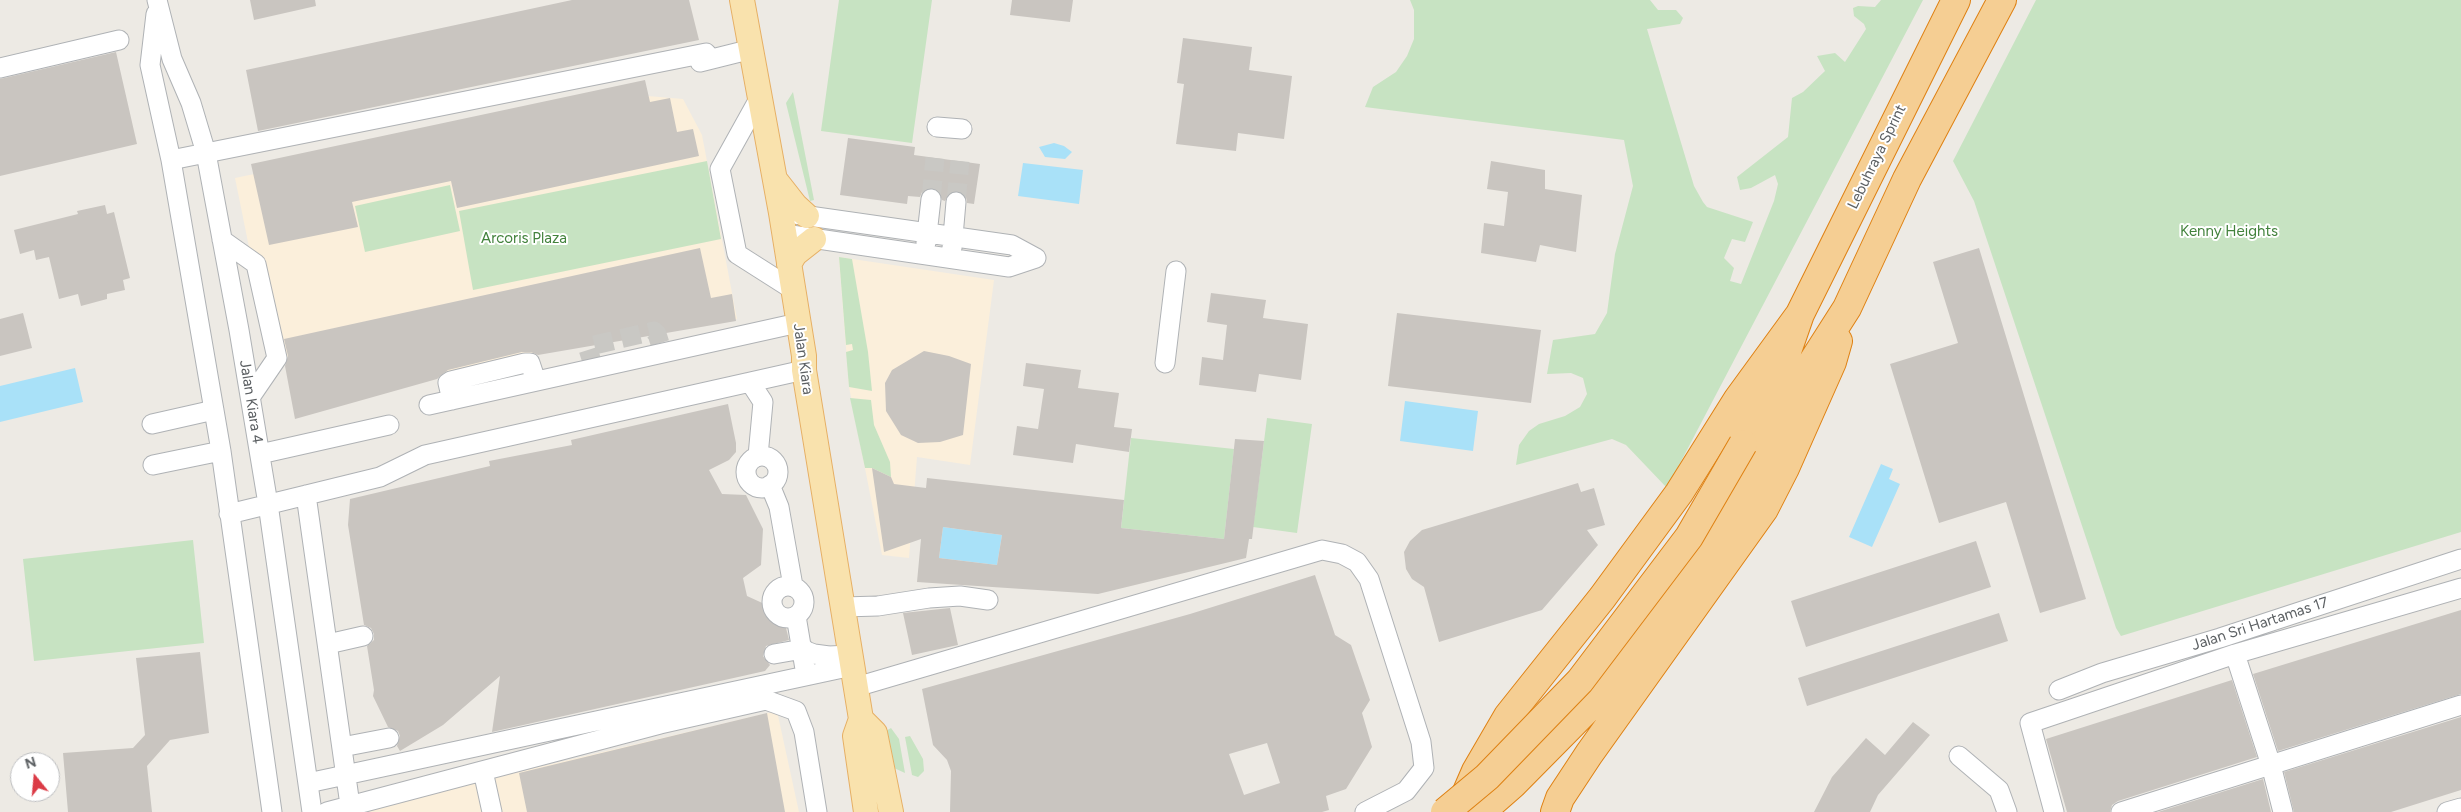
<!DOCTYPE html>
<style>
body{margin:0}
#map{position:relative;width:2461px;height:812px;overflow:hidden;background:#edeae4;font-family:Figtree,sans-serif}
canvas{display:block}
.north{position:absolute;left:10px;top:752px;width:50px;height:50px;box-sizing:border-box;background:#fff;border:1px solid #bebfc1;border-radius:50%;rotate:343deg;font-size:14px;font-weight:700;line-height:20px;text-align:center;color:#5c6063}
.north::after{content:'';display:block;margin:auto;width:18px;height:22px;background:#db3b46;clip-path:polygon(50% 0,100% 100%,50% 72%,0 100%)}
</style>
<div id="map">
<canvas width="2461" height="812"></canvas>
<div class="north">N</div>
</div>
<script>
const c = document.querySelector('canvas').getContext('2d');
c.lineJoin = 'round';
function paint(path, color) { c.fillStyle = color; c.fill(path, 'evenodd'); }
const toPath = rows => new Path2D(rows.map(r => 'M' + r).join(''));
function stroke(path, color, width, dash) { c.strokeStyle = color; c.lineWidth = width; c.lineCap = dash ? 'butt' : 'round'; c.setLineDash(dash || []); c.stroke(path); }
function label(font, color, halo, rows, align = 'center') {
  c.font = font + ' Figtree,sans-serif'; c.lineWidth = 4; c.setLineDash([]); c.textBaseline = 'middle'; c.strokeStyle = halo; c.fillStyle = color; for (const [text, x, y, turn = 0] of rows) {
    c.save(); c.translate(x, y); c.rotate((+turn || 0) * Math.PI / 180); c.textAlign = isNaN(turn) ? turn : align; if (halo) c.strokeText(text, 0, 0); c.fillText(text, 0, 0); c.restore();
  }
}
paint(toPath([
 [636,95,683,99,702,135,737,319,506,360,333,398,292,362,267,336,235,178],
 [839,257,994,280,970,465,917,457,909,558,882,555,849,387],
 [777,711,799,812,357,812,356,810]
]), '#fbefdb');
paint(toPath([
 [839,0,932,0,912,143,821,131],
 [1410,0,1650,0,1658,10,1676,10,1683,18,1680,24,1647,29,1694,186,1703,202,1707,207,1753,222,1745,242,1732,239,1724,258,1734,268,1730,281,1741,284,1774,201,1778,184,1775,175,1751,188,1740,190,1737,177,1788,137,1792,98,1803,92,1825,71,1817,56,1835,53,1845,62,1866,29,1864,24,1854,16,1853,8,1858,6,1875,7,1881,0,1923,0,1667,488,1626,445,1612,439,1516,465,1519,445,1529,431,1539,424,1565,416,1580,407,1587,394,1583,378,1571,373,1547,374,1553,340,1595,334,1607,313,1615,254,1633,186,1624,140,1365,107,1373,87,1396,72,1407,56,1414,39,1414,10],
 [2036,0,2461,0,2461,532,2121,636,2116,628,1974,201,1953,161],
 [793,92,814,200,810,201,786,103],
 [707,161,721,239,473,290,459,211],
 [450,185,460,231,365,252,355,206],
 [839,257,852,259,868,352,872,391,849,387,846,352,853,350,852,344,846,345],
 [850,398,871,400,874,425,890,462,891,477,872,468,865,468],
 [1267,418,1312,424,1297,533,1253,527],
 [1131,438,1234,449,1224,539,1121,528],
 [193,540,204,643,34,661,23,559],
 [891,728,899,739,905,773,894,768,884,732],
 [910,736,923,759,924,771,918,777,912,775,905,737]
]), '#c7e3c2');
paint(toPath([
 [1054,143,1064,146,1072,152,1065,159,1045,157,1039,147],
 [1023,163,1083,170,1079,204,1018,196],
 [75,368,83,402,0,422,0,386],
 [1405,401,1478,411,1473,451,1400,441],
 [1881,464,1893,469,1889,479,1900,484,1872,547,1849,537],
 [943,527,1002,535,997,565,939,558]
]), '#a9e1f8');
paint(toPath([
 [250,0,315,0,316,6,254,20],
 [572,0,689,0,699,40,258,131,246,70],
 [1012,0,1073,0,1070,22,1010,15],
 [1183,38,1252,47,1249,70,1292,76,1284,139,1238,133,1236,151,1176,144,1184,84,1177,83],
 [116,52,137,144,0,176,0,79],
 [645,80,650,102,670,98,677,132,693,129,699,156,457,208,451,181,352,202,358,227,269,245,251,164],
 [848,138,915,147,914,155,980,164,974,204,967,203,966,197,957,191,951,192,945,201,942,200,938,190,932,188,922,192,920,197,908,196,907,204,840,195],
 [1491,161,1545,170,1545,189,1582,195,1576,252,1540,245,1536,262,1481,253,1484,223,1504,226,1508,192,1487,189],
 [105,205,107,214,114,212,130,278,123,280,125,290,107,294,107,299,81,306,78,294,59,299,49,257,36,260,34,250,20,254,14,230,78,214,77,211],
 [700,248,711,298,732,294,736,321,538,355,531,352,522,352,448,370,437,379,295,419,285,366,288,356,284,339],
 [1979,248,2086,599,2040,613,2006,502,1939,523,1890,364,1958,343,1933,262],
 [1211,293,1266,300,1263,318,1308,324,1301,380,1259,374,1256,392,1199,385,1202,357,1223,360,1227,325,1207,322],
 [23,313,32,348,0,356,0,319],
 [1397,313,1541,330,1531,403,1388,386],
 [924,351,949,356,971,364,963,435,940,442,918,443,901,435,886,411,885,383,892,370],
 [1026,363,1081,370,1078,388,1119,393,1114,427,1132,429,1129,452,1076,444,1073,463,1013,455,1017,426,1038,429,1044,389,1023,386],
 [728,404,736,443,736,452,729,460,709,470,722,494,746,495,763,529,761,565,743,578,747,596,782,612,789,640,766,646,763,656,770,665,765,671,492,732,500,676,443,725,400,751,397,746,400,736,398,731,388,727,373,696,374,690,367,646,374,640,374,634,371,628,364,625,348,525,350,499,490,466,489,461,572,445,571,440],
 [1235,439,1264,441,1252,539,1249,539,1246,558,1098,594,917,582,921,539,884,552,872,468,891,477,894,484,926,488,927,478,1124,500,1121,528,1224,539],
 [943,527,1002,535,997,565,939,558],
 [1578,483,1581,492,1594,488,1605,525,1587,530,1598,545,1542,610,1439,642,1424,587,1412,579,1406,569,1404,552,1410,541,1422,530],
 [1976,541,1991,587,1806,647,1791,601],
 [1315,575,1335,635,1351,645,1370,700,1362,713,1372,747,1346,789,1326,796,1329,810,1322,812,950,812,951,771,947,760,933,745,922,689,1190,614],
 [1267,743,1280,783,1244,795,1229,754],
 [950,608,958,645,912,655,903,613],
 [2461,610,2461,694,2278,751,2253,674],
 [1999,613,2008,641,1807,706,1798,678],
 [200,652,209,733,170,740,147,766,152,812,68,812,63,753,133,748,145,735,136,658],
 [2232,680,2257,757,2118,801,2112,805,2110,812,2067,812,2046,739],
 [767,713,785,812,527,812,519,773],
 [2461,717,2461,790,2391,812,2294,812,2284,772],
 [1913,722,1930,735,1878,795,1870,812,1814,812,1832,777,1866,738,1885,755],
 [2263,779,2271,812,2158,812]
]), '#c9c5c0');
stroke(toPath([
 [931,199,935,158],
 [956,202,960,161],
 [594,368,588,349,590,346,654,331,657,334,663,353]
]), '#c9c8c4', 19, [19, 9]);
const minor = toPath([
 [157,0,172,59,191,103,206,153,239,330,268,504,312,812],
 [156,14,150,65,171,160,221,451,272,812],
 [700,62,752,49],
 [0,68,119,40],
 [760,97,720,169,737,254,792,289],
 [937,127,962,129],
 [171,160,706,53,711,59],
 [795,214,1012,245,1036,258],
 [784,234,1009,267,1036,258],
 [222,240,256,264,277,358,251,396],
 [926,243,931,199],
 [952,248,956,202],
 [1165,363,1176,271],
 [750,382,763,402,758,456],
 [452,400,448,383,451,381,525,363,530,363,536,381],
 [429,405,798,323],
 [152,424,214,410],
 [260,454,389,425],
 '746 472a16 16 0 1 1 32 0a16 16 0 1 1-32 0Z',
 [153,465,221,451],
 [770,485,779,507,793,586],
 [306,495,351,812],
 [229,514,380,477,425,455,804,370],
 '772 602a16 16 0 1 1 32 0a16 16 0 1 1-32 0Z',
 [843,607,878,606,929,598,960,596,988,600],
 [796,616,806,675],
 [328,644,363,636],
 [801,646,806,651,814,654,829,656,850,655],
 [774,654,797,650,801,646],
 [2235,654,2271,765,2283,812],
 [856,687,1322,550,1342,554,1357,562,1369,579,1421,742,1424,768,1406,791,1365,812],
 [2059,690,2102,673,2220,638,2461,559],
 [342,747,389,738],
 [1959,756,1999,790,2007,812],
 [483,771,492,812],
 [308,783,852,666],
 [327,812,660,724,766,700,796,711,804,732,817,812],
 [2054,812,2030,723,2235,654,2461,588],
 [2121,812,2461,705],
 [2447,812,2461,808]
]);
const major = toPath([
 [742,0,781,213,804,356,804,370,861,719,855,736,866,812],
 [777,182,795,205,807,216],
 [789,264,795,254,814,239],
 [861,719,875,733,891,812]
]);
const highway = toPath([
 [1743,444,1783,363,1800,314,1956,0],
 [1463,801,1476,771,1508,716,1602,598,1679,493,1738,399,1800,314],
 [1481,812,1513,784,1600,696,1665,611,1753,481,1810,366,1847,308,1907,179,2002,0],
 [1555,812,1560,798,1589,754,1764,509,1785,468,1832,362,1838,341]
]);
stroke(minor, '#afb2b5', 21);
stroke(major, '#e6af64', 26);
stroke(highway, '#df8112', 30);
stroke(minor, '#fff', 19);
stroke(major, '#f9e2ad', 24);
stroke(highway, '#f5ce93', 28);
const highwayBridge = toPath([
 [1445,812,1487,777,1580,681,1689,537,1743,444]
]);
stroke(highwayBridge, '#df8112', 30, []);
stroke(highwayBridge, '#f5ce93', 28);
label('15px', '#5c6063', '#fff', [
 ["Lebuhraya Sprint",1877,157,-64],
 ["Jalan Kiara",803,359,82],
 ["Jalan Kiara 4",251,402,81],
 ["Jalan Sri Hartamas 17",2260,624,-18]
]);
label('15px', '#42823c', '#fff', [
 ["Kenny Heights",2229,232],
 ["Arcoris Plaza",524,239]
]);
</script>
